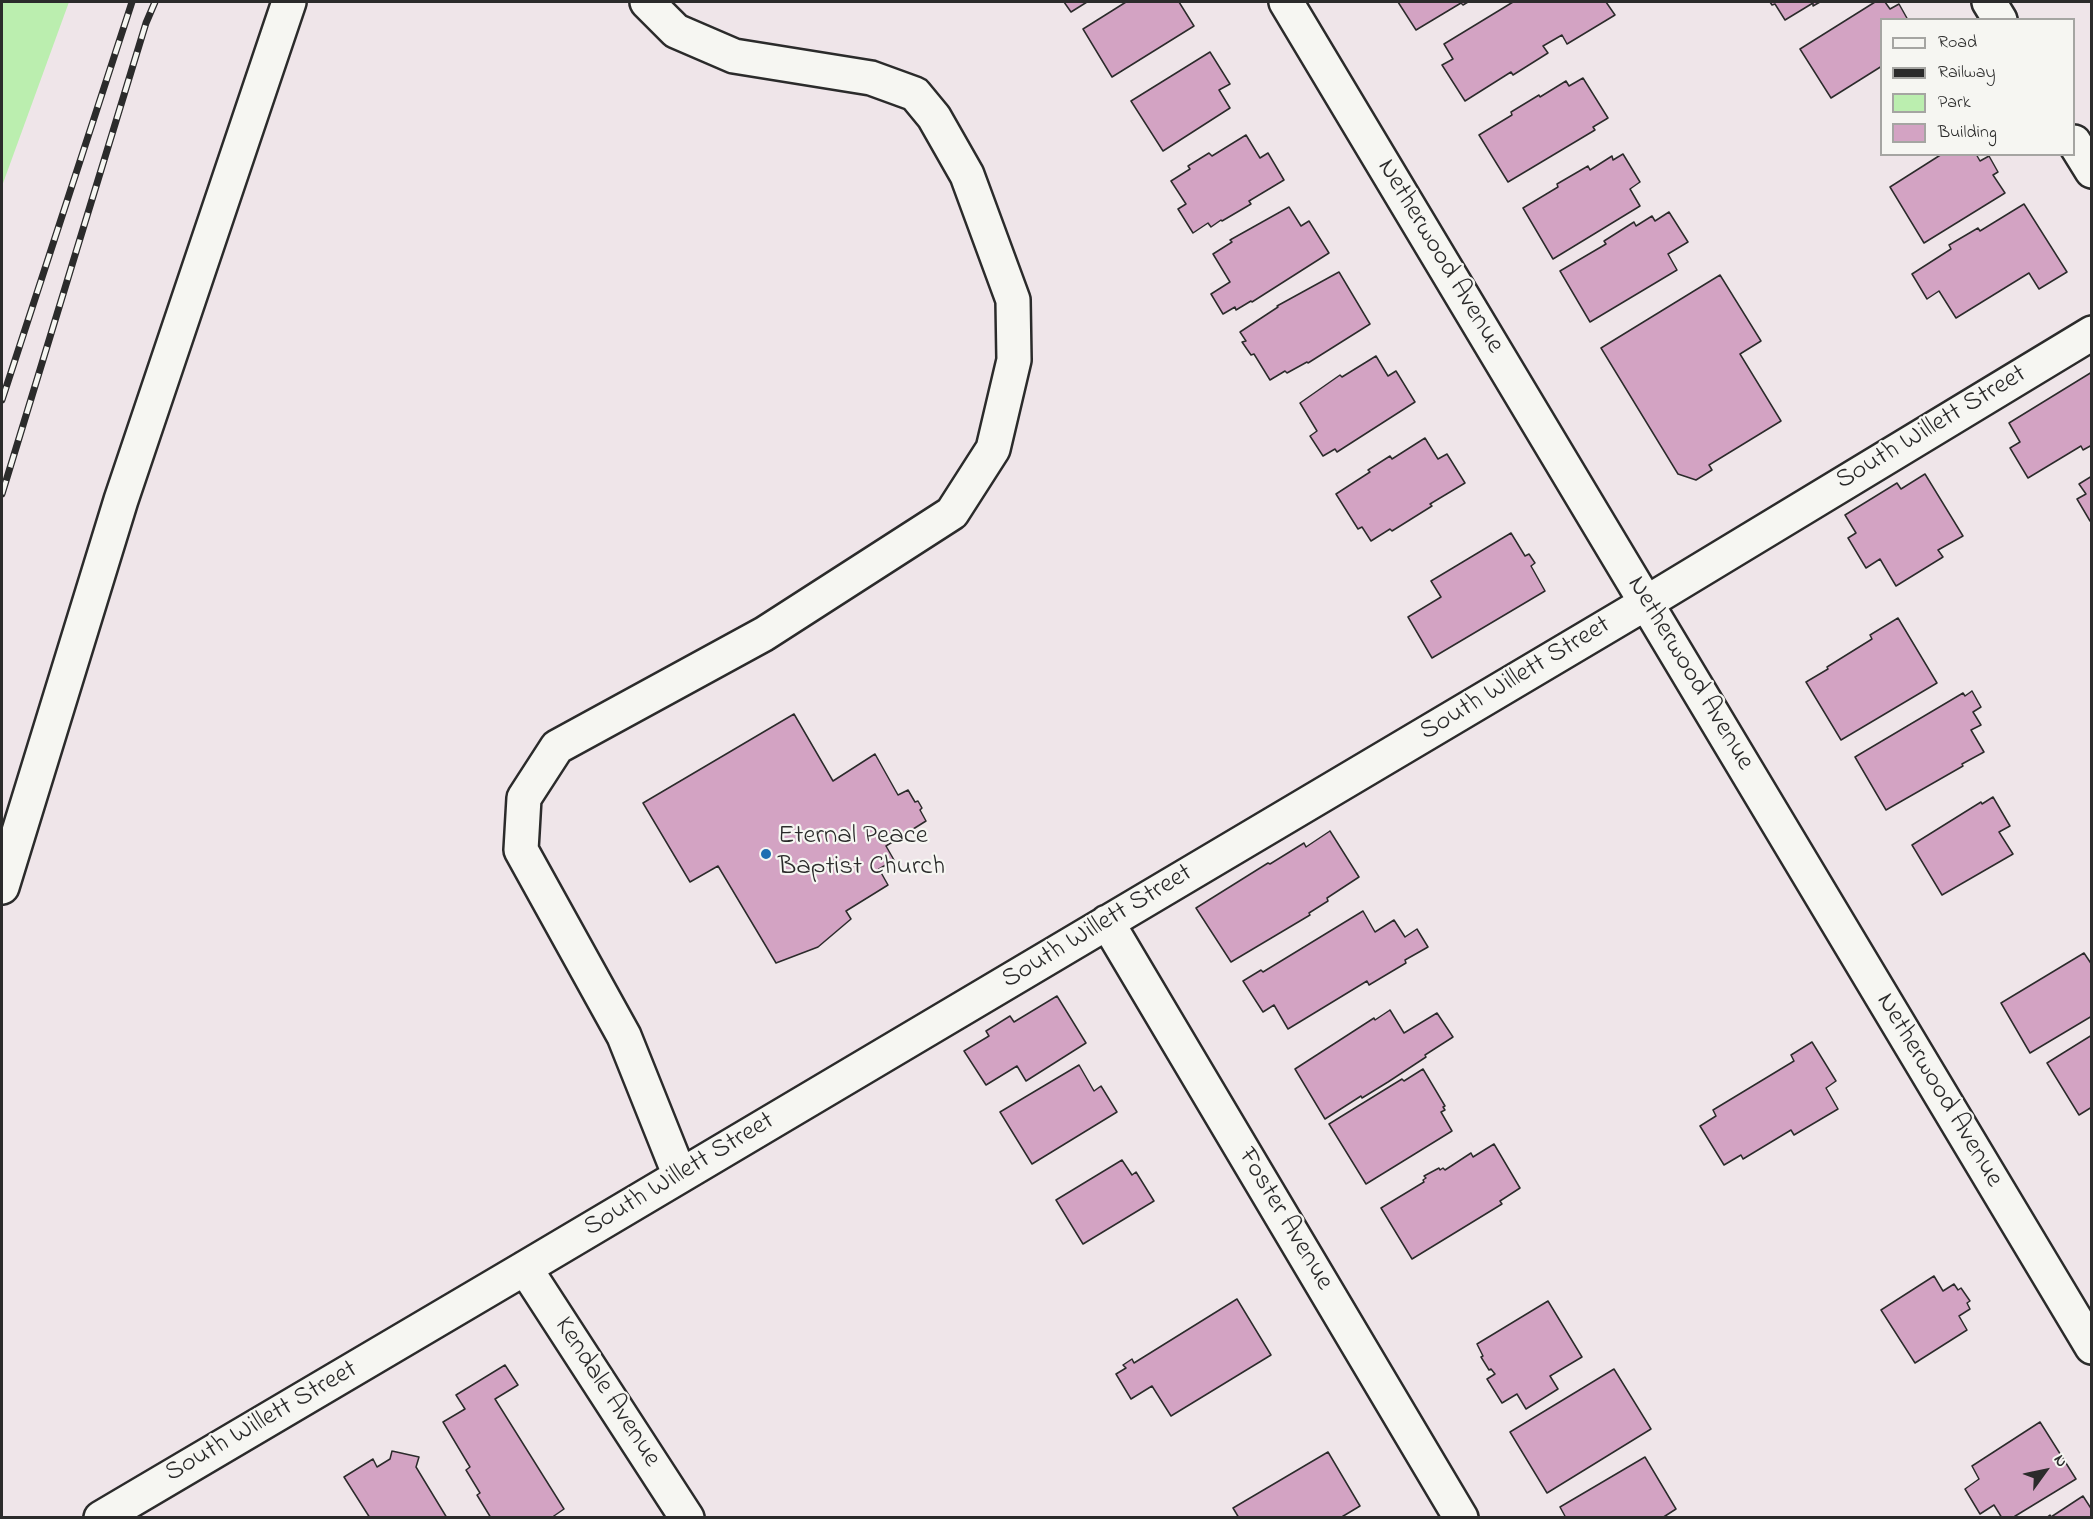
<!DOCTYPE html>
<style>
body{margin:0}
#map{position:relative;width:2093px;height:1519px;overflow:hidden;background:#efe5e9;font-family:"Indie Flower",sans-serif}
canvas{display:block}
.frame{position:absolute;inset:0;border:3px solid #2b2b2b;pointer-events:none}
.legend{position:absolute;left:1880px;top:18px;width:195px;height:138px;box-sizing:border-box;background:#f6f6f2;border:2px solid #a5a5a2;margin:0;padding:8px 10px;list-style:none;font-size:18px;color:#2b2b2b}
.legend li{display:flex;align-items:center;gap:12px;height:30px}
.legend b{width:30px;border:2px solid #a5a5a2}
.north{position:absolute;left:2015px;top:1441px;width:60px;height:60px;-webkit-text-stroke:4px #f6f6f2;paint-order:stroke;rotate:57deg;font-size:16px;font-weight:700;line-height:24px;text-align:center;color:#2b2b2b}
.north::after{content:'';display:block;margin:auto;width:21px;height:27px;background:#2b2b2b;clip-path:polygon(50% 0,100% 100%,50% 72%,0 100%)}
</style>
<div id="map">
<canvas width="2093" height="1519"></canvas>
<div class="frame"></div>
<ul class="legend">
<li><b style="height:8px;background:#f6f6f2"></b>Road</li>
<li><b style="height:8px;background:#2b2b2b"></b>Railway</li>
<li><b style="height:16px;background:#bbeeaf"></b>Park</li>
<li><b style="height:16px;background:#d3a3c3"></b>Building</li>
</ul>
<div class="north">N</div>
</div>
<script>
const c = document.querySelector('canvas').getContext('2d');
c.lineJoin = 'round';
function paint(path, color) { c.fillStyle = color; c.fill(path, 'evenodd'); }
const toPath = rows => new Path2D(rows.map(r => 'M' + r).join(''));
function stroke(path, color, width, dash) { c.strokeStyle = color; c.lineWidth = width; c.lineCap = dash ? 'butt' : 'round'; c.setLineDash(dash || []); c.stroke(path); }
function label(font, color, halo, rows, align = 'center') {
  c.font = font + ' "Indie Flower",sans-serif'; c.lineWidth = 4.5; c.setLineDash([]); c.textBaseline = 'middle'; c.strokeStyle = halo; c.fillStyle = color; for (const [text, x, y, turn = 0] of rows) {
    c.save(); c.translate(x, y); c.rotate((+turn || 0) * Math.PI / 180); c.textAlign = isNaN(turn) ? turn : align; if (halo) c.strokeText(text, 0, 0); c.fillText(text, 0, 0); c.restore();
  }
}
paint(toPath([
 [2,2,69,2,2,186]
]), '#bbeeaf');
const building = toPath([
 [1064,2,1087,2,1071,12,1064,2],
 [1126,2,1179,2,1194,26,1112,77,1083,29,1126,2],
 [1398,2,1468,2,1463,5,1461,3,1416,30,1398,2],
 [1513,2,1606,2,1615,15,1567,44,1562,35,1543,46,1548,53,1513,75,1511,72,1465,101,1442,65,1453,59,1444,44,1513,2],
 [1770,2,1820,2,1813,6,1813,3,1785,20,1775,4,1772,5,1770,2],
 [1875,2,1885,2,1890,9,1899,4,1908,20,1882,20,1882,66,1831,98,1800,49,1875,2],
 [1210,52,1230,84,1219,90,1230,108,1163,151,1131,101,1210,52],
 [1583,78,1608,118,1593,127,1595,130,1508,182,1479,135,1512,115,1511,112,1539,95,1540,97,1566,81,1569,86,1583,78],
 [1246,135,1260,158,1268,153,1284,180,1249,201,1251,204,1222,221,1221,220,1211,227,1208,223,1193,233,1178,209,1186,204,1171,181,1190,169,1188,166,1209,153,1212,156,1246,135],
 [1623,154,1640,182,1630,189,1640,206,1553,259,1523,208,1558,187,1557,184,1588,166,1590,170,1612,156,1613,160,1623,154],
 [1942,154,1976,154,1980,161,1989,156,1998,172,1993,175,2005,193,1924,243,1890,187,1942,154],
 [2024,204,2067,272,2039,289,2029,273,1956,318,1939,291,1927,299,1912,274,1951,249,1949,245,1978,228,1980,231,2024,204],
 [1289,207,1301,226,1309,221,1329,253,1252,302,1251,301,1236,310,1235,307,1223,314,1211,294,1230,282,1213,254,1232,242,1230,240,1289,207],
 [1669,212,1688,242,1668,254,1677,270,1590,322,1560,271,1606,244,1604,241,1634,222,1636,226,1652,216,1655,221,1669,212],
 [1339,272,1370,324,1308,363,1307,362,1287,373,1285,371,1270,380,1254,354,1251,355,1242,342,1246,341,1240,332,1278,307,1277,306,1339,272],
 [1720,275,1761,341,1740,354,1781,421,1709,465,1712,470,1696,480,1678,474,1601,348,1720,275],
 [1376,356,1388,376,1396,371,1415,402,1337,452,1335,449,1323,456,1310,436,1317,431,1300,403,1340,375,1342,377,1376,356],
 [2092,372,2092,445,2083,450,2081,446,2028,478,2010,448,2020,442,2009,423,2092,372],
 [1425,438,1438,459,1447,454,1465,483,1430,504,1432,506,1392,531,1390,529,1371,541,1362,527,1358,529,1336,494,1370,472,1368,470,1390,456,1392,459,1425,438],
 [1925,474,1963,536,1938,550,1943,557,1896,586,1880,559,1866,568,1848,538,1856,533,1845,515,1897,483,1901,489,1925,474],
 [2092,476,2092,520,2090,521,2077,499,2086,494,2079,484,2092,476],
 [1511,533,1525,556,1529,554,1535,563,1531,566,1545,591,1432,658,1408,617,1441,597,1431,581,1511,533],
 [1898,618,1937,683,1841,740,1806,682,1828,669,1827,667,1872,639,1870,635,1898,618],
 [1972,691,1981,707,1973,712,1981,725,1971,730,1984,752,1962,764,1963,766,1886,810,1855,757,1963,693,1965,696,1972,691],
 [794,714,833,781,875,754,898,795,908,790,915,802,918,801,922,808,920,810,926,821,886,846,894,860,879,869,888,885,846,911,851,919,818,947,776,963,718,866,690,882,643,803,794,714],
 [1993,797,2010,826,1999,832,2013,854,1942,895,1912,845,1981,802,1982,804,1993,797],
 [1330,831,1359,877,1327,898,1328,901,1309,913,1310,915,1231,962,1196,908,1268,863,1270,864,1304,843,1306,847,1330,831],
 [1363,911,1375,932,1394,920,1405,937,1417,929,1428,947,1405,960,1406,963,1369,985,1367,981,1288,1029,1274,1005,1263,1012,1243,981,1261,970,1263,972,1363,911],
 [2084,953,2092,965,2092,1016,2030,1053,2001,1003,2084,953],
 [1057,996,1086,1043,1026,1081,1017,1066,986,1085,964,1051,989,1036,986,1031,1010,1016,1014,1022,1057,996],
 [1390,1010,1404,1033,1437,1013,1453,1037,1425,1055,1426,1057,1388,1082,1362,1098,1361,1096,1325,1119,1295,1069,1374,1018,1375,1020,1390,1010],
 [2092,1035,2092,1107,2079,1115,2047,1063,2092,1035],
 [1812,1042,1836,1081,1826,1088,1838,1109,1794,1135,1791,1130,1743,1159,1741,1155,1724,1165,1700,1126,1716,1116,1713,1110,1794,1061,1791,1055,1812,1042],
 [1079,1065,1094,1091,1101,1086,1117,1112,1032,1164,1000,1112,1079,1065],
 [1423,1069,1445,1106,1443,1107,1445,1110,1441,1112,1452,1131,1366,1184,1329,1124,1402,1079,1404,1081,1423,1069],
 [1494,1144,1520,1188,1500,1201,1502,1204,1412,1259,1381,1208,1424,1182,1423,1180,1426,1178,1424,1176,1439,1168,1440,1170,1443,1168,1445,1170,1471,1153,1473,1157,1494,1144],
 [1122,1160,1132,1175,1136,1172,1154,1201,1083,1244,1056,1200,1122,1160],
 [1934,1276,1943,1291,1954,1284,1958,1290,1961,1288,1970,1301,1967,1303,1970,1309,1959,1316,1967,1330,1915,1363,1881,1310,1934,1276],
 [1237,1299,1271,1355,1171,1416,1152,1386,1131,1399,1116,1374,1126,1368,1123,1365,1132,1359,1134,1363,1237,1299],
 [1548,1301,1582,1357,1550,1376,1558,1389,1526,1409,1517,1394,1502,1403,1487,1379,1495,1374,1491,1369,1489,1370,1481,1357,1483,1356,1477,1344,1548,1301],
 [505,1365,518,1385,495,1399,564,1509,551,1518,491,1518,477,1495,480,1493,466,1470,470,1467,443,1422,465,1409,456,1395,505,1365],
 [1614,1369,1651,1429,1547,1493,1510,1432,1614,1369],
 [2040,1422,2076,1479,2012,1518,2002,1518,1994,1505,1980,1514,1965,1489,1979,1479,1972,1466,2040,1422],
 [392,1451,419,1457,416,1467,447,1518,370,1518,344,1477,373,1459,377,1467,390,1459,392,1451],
 [1328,1452,1360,1506,1340,1518,1239,1518,1233,1508,1328,1452],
 [1645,1457,1676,1509,1662,1518,1566,1518,1560,1507,1645,1457],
 [2083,1496,2092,1510,2092,1518,2046,1518,2050,1515,2051,1517,2083,1496]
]);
paint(building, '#d3a3c3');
stroke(building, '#2b2b2b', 1.5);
const minor = toPath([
 [647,2,676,31,734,56,871,78,915,94,934,117,967,175,1013,300,1014,360,993,449,952,513,764,634,557,747,524,798,521,850,624,1036,680,1176],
 [1286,2,2092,1347],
 [1989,2,2000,20],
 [2074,142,2092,171],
 [2,887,121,500,289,2],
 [1107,922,1461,1518],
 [525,1268,687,1518],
 [101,1518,525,1268,1646,603,2092,333]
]);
stroke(minor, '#2b2b2b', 38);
stroke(minor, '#f6f6f2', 33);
const rail = toPath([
 [2,400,132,2],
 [2,494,146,23,155,2]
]);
stroke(rail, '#2b2b2b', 7);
stroke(rail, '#f6f6f2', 4.5, [14]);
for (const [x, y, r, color] of [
 [766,854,6,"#1f6fb2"]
]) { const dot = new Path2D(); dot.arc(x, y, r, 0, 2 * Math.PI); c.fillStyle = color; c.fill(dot); stroke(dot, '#f6f6f2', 2); }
label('27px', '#2b2b2b', '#f6f6f2', [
 ["Netherwood Avenue",1439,257,59],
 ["South Willett Street",1932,429,-31],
 ["Netherwood Avenue",1689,674,59],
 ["South Willett Street",1516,680,-31],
 ["South Willett Street",1098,928,-31],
 ["Netherwood Avenue",1938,1091,59],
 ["South Willett Street",680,1176,-31],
 ["Foster Avenue",1284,1220,59],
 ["Kendale Avenue",606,1393,57],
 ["South Willett Street",262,1423,-30]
]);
label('27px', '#2b2b2b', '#f6f6f2', [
 ["Eternal Peace",778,838],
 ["Baptist Church",778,869]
], 'left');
</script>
